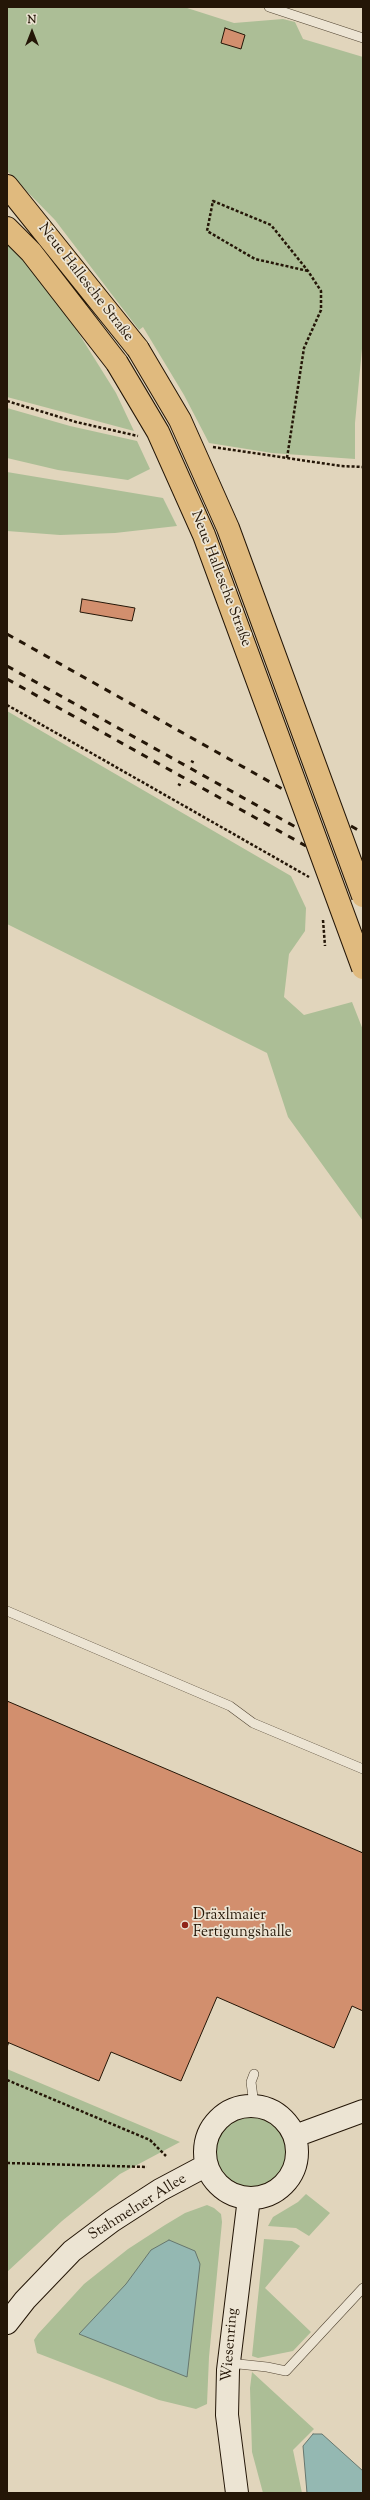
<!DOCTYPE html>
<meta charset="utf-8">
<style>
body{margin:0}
#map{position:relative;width:370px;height:2500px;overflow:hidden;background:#e1d5bc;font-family:"Sorts Mill Goudy",serif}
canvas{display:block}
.frame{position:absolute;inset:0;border:8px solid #241607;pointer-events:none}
.north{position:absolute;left:12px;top:12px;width:40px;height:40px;-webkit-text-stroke:3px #ece4d3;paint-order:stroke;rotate:0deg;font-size:11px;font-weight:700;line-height:16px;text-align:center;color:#241607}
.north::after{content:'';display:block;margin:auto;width:14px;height:18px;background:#241607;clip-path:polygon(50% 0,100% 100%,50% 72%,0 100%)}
</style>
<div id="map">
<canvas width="370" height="2500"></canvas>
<div class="frame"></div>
<div class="north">N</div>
</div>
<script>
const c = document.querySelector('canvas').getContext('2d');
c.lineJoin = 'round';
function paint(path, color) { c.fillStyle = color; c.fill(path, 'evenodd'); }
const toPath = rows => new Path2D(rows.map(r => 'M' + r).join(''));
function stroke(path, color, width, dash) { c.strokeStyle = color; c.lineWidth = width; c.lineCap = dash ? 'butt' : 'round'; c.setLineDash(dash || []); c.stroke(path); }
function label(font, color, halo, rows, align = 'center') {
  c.font = font + ' "Sorts Mill Goudy",serif'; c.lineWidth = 3.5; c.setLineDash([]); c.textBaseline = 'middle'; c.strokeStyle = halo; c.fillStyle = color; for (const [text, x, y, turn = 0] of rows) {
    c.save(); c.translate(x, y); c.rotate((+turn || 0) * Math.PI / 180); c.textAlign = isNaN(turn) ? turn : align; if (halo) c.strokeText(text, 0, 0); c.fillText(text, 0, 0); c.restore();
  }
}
paint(toPath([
 [7,7,184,7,234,23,283,19,295,22,303,39,363,57,363,338,355,423,355,459,272,453,209,443,184,395,143,327,139,330,55,220,7,171],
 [7,239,56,297,116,393,134,431,7,397],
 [7,408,70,426,137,441,150,469,128,480,58,470,7,458],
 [7,472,163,498,177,526,115,533,60,535,7,531],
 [7,711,291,876,306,908,305,931,289,954,284,997,304,1015,352,1002,363,1030,363,1221,288,1117,267,1053,7,924],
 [7,2069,180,2142,120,2174,62,2221,7,2272],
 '211 2153a40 40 0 1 1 80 0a40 40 0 1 1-80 0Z',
 [306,2194,330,2213,309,2236,296,2228,268,2226,273,2217,298,2202],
 [207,2205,214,2208,221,2214,222,2222,209,2357,207,2404,196,2409,159,2400,37,2353,34,2340,38,2334,84,2284,128,2249,165,2225,185,2213],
 [264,2239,292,2241,300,2246,265,2288,311,2332,293,2351,258,2358,252,2356],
 [252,2372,314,2429,293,2450,302,2493,263,2493,252,2452,250,2388]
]), '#acbe96');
const water = toPath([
 [169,2240,195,2251,200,2264,187,2377,79,2334,126,2284,151,2250,169,2240],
 [313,2434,322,2434,363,2471,363,2493,307,2493,303,2446,313,2434]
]);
paint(water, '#94b8b2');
stroke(water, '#67776e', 1);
const building = toPath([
 [225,28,245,35,241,49,221,43,225,28],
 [82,599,135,608,132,621,80,612,82,599],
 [7,1701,363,1853,363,2011,352,2006,334,2048,217,1997,181,2081,111,2052,99,2081,7,2042,7,1701]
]);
paint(building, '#d28f6e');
stroke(building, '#241607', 1);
const lane = toPath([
 [269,7,363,38],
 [7,1611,230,1706,253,1723,363,1769],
 [254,2105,251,2082,254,2074],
 [229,2363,267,2367,286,2371,363,2288]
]);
const secondary = toPath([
 '205 2152a46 46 0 1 1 92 0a46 46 0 1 1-92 0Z',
 [295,2136,363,2111],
 [7,2323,25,2300,72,2251,112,2221,160,2190,207,2165],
 [237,2493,227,2415,228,2370,249,2198]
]);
const primary = toPath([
 [7,186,138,349],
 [7,228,31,252,117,363]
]);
stroke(lane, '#534634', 10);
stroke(secondary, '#241607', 24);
stroke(primary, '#241607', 24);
stroke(toPath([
 [7,401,76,422,138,436],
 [213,447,341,466,363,467],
 [287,458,304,348,321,310,321,291,308,271,271,225,213,201,207,231,255,259,308,271],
 [7,705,309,877],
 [191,761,195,763],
 [178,784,182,786],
 [323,920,325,946],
 [7,2045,8,2042],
 [7,2080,150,2140,166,2156],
 [7,2163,147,2167]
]), '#241607', 2.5, [3, 2]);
stroke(lane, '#ece4d3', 9);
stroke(secondary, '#ece4d3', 22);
stroke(primary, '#e0ba7e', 22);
stroke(toPath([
 [7,634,286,791],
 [7,666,301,830],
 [7,679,306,846],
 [351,826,363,833]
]), '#241607', 3, [7, 7]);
const primaryBridge = toPath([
 [138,349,180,420,228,528,363,896],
 [117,363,158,432,204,535,363,968]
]);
stroke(primaryBridge, '#241607', 24, []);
stroke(primaryBridge, '#e0ba7e', 22);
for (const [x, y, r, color] of [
 [185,1925,4,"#8f2418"]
]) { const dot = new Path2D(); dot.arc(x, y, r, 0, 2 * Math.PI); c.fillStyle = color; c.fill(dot); stroke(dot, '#ece4d3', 1.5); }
label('15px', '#241607', '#ece4d3', [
 ["Neue Hallesche Straße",85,283,52],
 ["Neue Hallesche Straße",220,579,69],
 ["Stahmelner Allee",138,2208,-32],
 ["Wiesenring",231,2345,-85]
]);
label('15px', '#241607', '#ece4d3', [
 ["Dräxlmaier",193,1916],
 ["Fertigungshalle",193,1933]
], 'left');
</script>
